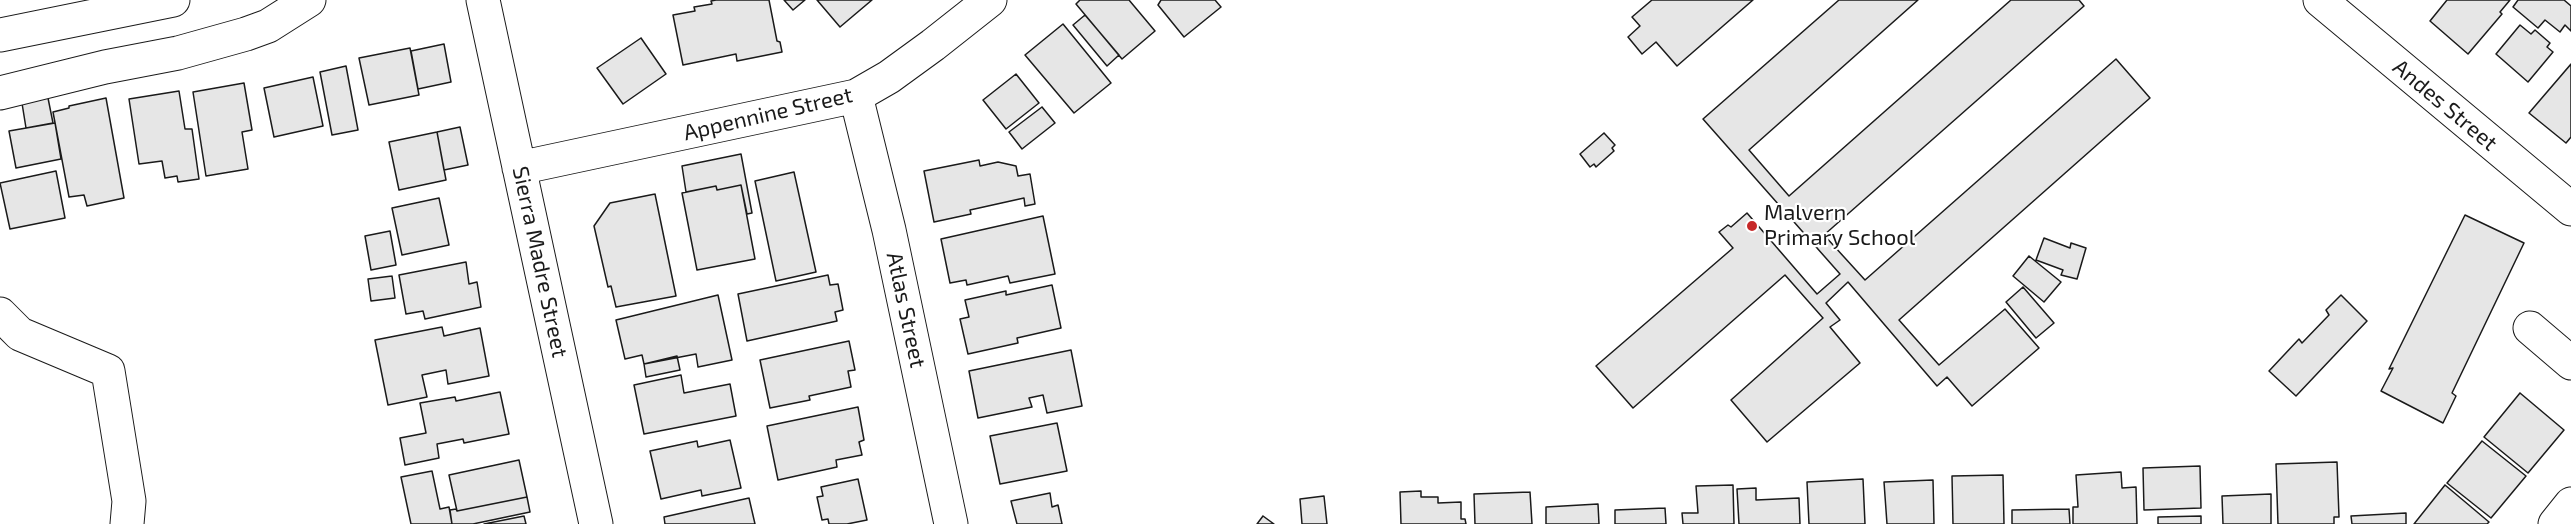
<!DOCTYPE html>
<style>
body{margin:0}
canvas{display:block;background:#fff}
</style>
<canvas width="2571" height="524"></canvas>
<script>
const c = document.querySelector('canvas').getContext('2d');
c.lineJoin = 'round';
function paint(path, color) { c.fillStyle = color; c.fill(path, 'evenodd'); }
const toPath = rows => new Path2D(rows.map(r => 'M' + r).join(''));
function stroke(path, color, width, dash) { c.strokeStyle = color; c.lineWidth = width; c.lineCap = dash ? 'butt' : 'round'; c.setLineDash(dash || []); c.stroke(path); }
function label(font, color, halo, rows, align = 'center') {
  c.font = font + ' "Exo 2",sans-serif'; c.lineWidth = 4.5; c.setLineDash([]); c.textBaseline = 'middle'; c.strokeStyle = halo; c.fillStyle = color; for (const [text, x, y, turn = 0] of rows) {
    c.save(); c.translate(x, y); c.rotate((+turn || 0) * Math.PI / 180); c.textAlign = isNaN(turn) ? turn : align; if (halo) c.strokeText(text, 0, 0); c.fillText(text, 0, 0); c.restore();
  }
}
const building = toPath([
 [716,0,769,0,777,41,780,42,782,52,737,61,736,54,683,65,673,15,695,11,694,7,712,4,711,1,716,0],
 [784,0,805,0,793,10,784,0],
 [817,0,872,0,840,27,817,0],
 [1080,0,1129,0,1155,31,1122,59,1076,4,1080,0],
 [1161,0,1215,0,1221,7,1184,37,1158,5,1161,0],
 [1652,0,1753,0,1677,66,1656,42,1642,54,1628,37,1640,26,1632,17,1652,0],
 [1839,0,1918,0,1749,150,1789,196,2011,0,2079,0,2084,6,1824,235,1865,280,2116,59,2150,98,1899,320,1939,365,2005,309,2039,348,1972,406,1947,377,1937,386,1848,282,1826,303,1840,320,1830,327,1860,363,1767,442,1731,400,1823,318,1785,275,1633,408,1596,366,1733,248,1719,232,1728,225,1731,227,1747,213,1817,294,1840,274,1703,119,1839,0],
 [2447,0,2510,0,2500,12,2502,14,2468,54,2430,21,2447,0],
 [2518,0,2564,0,2571,6,2571,31,2565,25,2560,32,2545,20,2538,28,2513,7,2518,0],
 [1085,15,1119,55,1107,66,1073,25,1085,15],
 [1063,24,1111,83,1074,113,1025,55,1063,24],
 [2520,25,2531,34,2535,30,2550,43,2547,47,2553,52,2528,82,2496,54,2520,25],
 [641,38,666,74,623,104,597,68,641,38],
 [444,44,451,82,418,89,411,51,444,44],
 [410,48,419,95,369,105,359,58,410,48],
 [2571,64,2571,137,2566,143,2529,113,2571,64],
 [346,66,358,130,332,135,320,72,346,66],
 [1016,74,1039,103,1006,129,983,100,1016,74],
 [313,77,323,126,274,137,264,88,313,77],
 [244,83,252,130,242,132,248,169,206,176,193,92,244,83],
 [179,91,185,129,192,129,199,179,178,182,177,176,165,178,162,161,139,164,129,99,179,91],
 [47,93,53,123,26,128,21,97,47,93],
 [106,98,124,198,87,206,84,195,69,197,53,112,69,108,69,106,106,98],
 [1042,107,1055,123,1022,149,1009,132,1042,107],
 [55,123,61,159,16,168,9,131,55,123],
 [460,127,468,165,444,170,437,132,460,127],
 [437,132,446,180,399,190,389,142,437,132],
 [1604,133,1615,145,1612,148,1614,151,1596,167,1594,164,1590,167,1580,154,1604,133],
 [741,154,752,213,747,214,741,185,717,190,716,186,686,192,682,166,741,154],
 [979,160,980,166,998,162,1016,166,1018,176,1030,174,1035,204,1025,206,1024,198,970,210,971,214,934,222,924,171,979,160],
 [56,171,65,218,10,229,0,183,56,171],
 [794,172,816,272,776,281,755,181,794,172],
 [741,185,755,259,697,270,682,193,716,186,717,190,741,185],
 [655,194,676,296,616,307,611,286,608,287,594,226,610,203,655,194],
 [439,198,449,245,402,255,392,208,439,198],
 [2465,215,2524,243,2452,393,2456,396,2443,423,2381,391,2393,368,2389,369,2465,215],
 [1043,216,1055,274,1010,283,1008,276,967,285,966,280,950,283,941,239,1043,216],
 [390,231,396,265,371,270,365,236,390,231],
 [2044,238,2070,248,2071,243,2086,248,2077,279,2061,275,2063,270,2036,260,2044,238],
 [2029,256,2061,282,2044,302,2013,276,2029,256],
 [466,262,469,284,477,282,481,307,425,319,423,311,406,314,399,275,466,262],
 [828,275,830,285,838,284,843,310,835,312,837,321,747,341,738,294,828,275],
 [392,276,395,298,371,301,368,279,392,276],
 [1052,285,1061,328,1017,338,1018,343,968,354,960,319,969,317,965,300,1006,291,1006,295,1052,285],
 [2023,287,2054,323,2036,338,2006,302,2023,287],
 [718,295,732,360,698,367,696,354,644,364,642,355,625,359,616,320,718,295],
 [2341,295,2367,321,2296,396,2269,371,2299,339,2302,343,2329,315,2326,310,2341,295],
 [442,327,444,336,480,328,489,376,448,384,446,370,422,375,427,397,388,405,375,340,442,327],
 [849,341,855,370,848,371,851,387,809,396,810,400,770,408,760,360,849,341],
 [1071,350,1082,406,1047,413,1043,395,1029,398,1032,407,978,418,969,371,1071,350],
 [677,356,680,370,646,377,644,364,677,356],
 [681,375,684,393,730,384,736,416,644,434,634,385,681,375],
 [500,392,509,434,464,443,463,439,437,444,439,458,405,465,400,438,426,433,420,403,455,397,456,401,500,392],
 [2520,393,2564,430,2528,473,2484,437,2520,393],
 [858,407,864,440,859,442,862,455,836,460,837,467,778,480,767,426,858,407],
 [1057,423,1067,471,1000,484,990,436,1057,423],
 [730,440,741,488,702,496,701,490,661,499,650,451,697,441,698,447,730,440],
 [2482,441,2526,476,2491,518,2447,483,2482,441],
 [519,460,527,497,457,511,449,475,519,460],
 [2337,462,2339,517,2334,517,2334,524,2278,524,2276,464,2337,462],
 [2200,466,2201,508,2144,510,2143,468,2200,466],
 [432,471,440,509,449,507,452,524,411,524,401,477,432,471],
 [2121,472,2122,488,2136,487,2137,524,2073,524,2073,507,2078,507,2076,475,2121,472],
 [2003,475,2004,524,1953,524,1952,476,2003,475],
 [858,479,867,520,847,524,829,524,828,519,822,520,817,497,823,496,821,487,858,479],
 [1863,479,1865,524,1809,524,1807,482,1863,479],
 [1933,480,1934,524,1887,524,1884,482,1933,480],
 [1733,485,1734,524,1683,524,1682,513,1698,513,1696,486,1733,485],
 [2445,485,2489,522,2487,524,2414,524,2445,485],
 [1756,488,1756,500,1799,498,1800,524,1739,524,1737,489,1756,488],
 [1421,491,1421,497,1438,497,1438,503,1461,502,1461,519,1465,519,1466,524,1401,524,1400,492,1421,491],
 [1530,492,1532,524,1475,524,1474,494,1530,492],
 [1050,493,1052,507,1058,505,1062,524,1017,524,1011,501,1050,493],
 [2271,494,2271,524,2223,524,2222,496,2271,494],
 [1324,496,1327,524,1302,524,1300,499,1324,496],
 [527,497,530,512,473,524,452,524,450,510,456,509,457,511,527,497],
 [749,498,755,524,665,524,664,517,749,498],
 [1598,504,1599,524,1546,524,1546,507,1598,504],
 [1665,508,1666,524,1615,524,1615,510,1665,508],
 [2069,509,2070,524,2012,524,2012,510,2069,509],
 [2406,513,2406,524,2352,524,2351,516,2406,513],
 [524,516,526,524,484,524,524,516],
 [1263,516,1274,524,1257,524,1263,516],
 [2201,516,2201,524,2158,524,2158,517,2201,516]
]);
paint(building, '#e6e6e6');
stroke(building, '#1a1a1a', 1.5);
const minor = toPath([
 [483,0,596,524],
 [2320,0,2571,209],
 [0,35,173,0],
 [0,93,105,67,178,53,246,34,268,26,309,0],
 [856,96,889,230,951,524],
 [519,168,856,96,889,77,933,45,990,0],
 [0,314,20,334,108,371,129,501,127,524],
 [2530,328,2571,363],
 [2555,524,2571,504]
]);
stroke(minor, '#1a1a1a', 35);
stroke(minor, '#fff', 33);
for (const [x, y, r, color] of [
 [1752,226,6,"#c62828"]
]) { const dot = new Path2D(); dot.arc(x, y, r, 0, 2 * Math.PI); c.fillStyle = color; c.fill(dot); stroke(dot, '#fff', 2); }
label('22px', '#1a1a1a', '#fff', [
 ["Andes Street",2445,105,40],
 ["Appennine Street",768,114,-13],
 ["Sierra Madre Street",540,262,78],
 ["Atlas Street",906,310,78]
]);
label('22px', '#1a1a1a', '#fff', [
 ["Malvern",1764,213],
 ["Primary School",1764,238]
], 'left');
</script>
